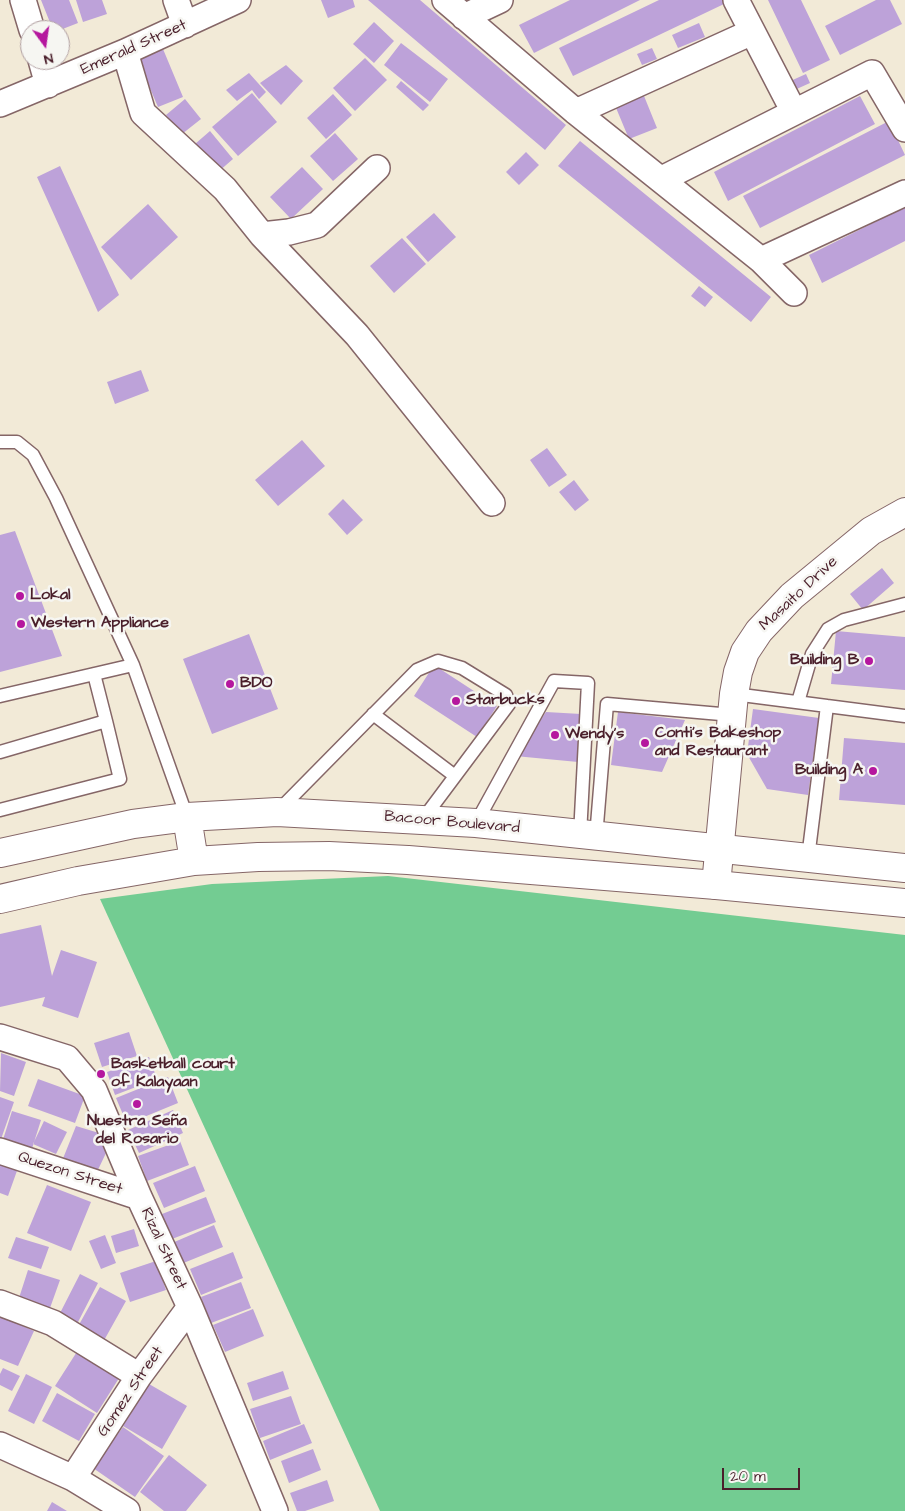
<!DOCTYPE html>
<meta charset="utf-8">
<style>
body{margin:0}
#map{position:relative;width:905px;height:1511px;overflow:hidden;background:#f2ead7;font-family:"Architects Daughter",sans-serif}
canvas{display:block}
.north{position:absolute;left:20px;top:20px;width:50px;height:50px;box-sizing:border-box;background:#f6f6f2;border:1px solid #b1a0a2;border-radius:50%;rotate:166deg;font-size:14px;font-weight:700;line-height:20px;text-align:center;color:#4a1f2b}
.north::after{content:'';display:block;margin:auto;width:18px;height:22px;background:#b5179e;clip-path:polygon(50% 0,100% 100%,50% 72%,0 100%)}
.scale{position:absolute;left:722px;top:1468px;width:78px;height:22px;box-sizing:border-box;border:2px solid #4a1f2b;border-top:0;padding-left:6px;font-size:15px;line-height:18px;white-space:nowrap;color:#4a1f2b;-webkit-text-stroke:4px #f6f6f2;paint-order:stroke}
</style>
<div id="map">
<canvas width="905" height="1511"></canvas>
<div class="north">N</div>
<div class="scale">20 m</div>
</div>
<script>
const c = document.querySelector('canvas').getContext('2d');
c.lineJoin = 'round';
function paint(path, color) { c.fillStyle = color; c.fill(path, 'evenodd'); }
const toPath = rows => new Path2D(rows.map(r => 'M' + r).join(''));
function stroke(path, color, width, dash) { c.strokeStyle = color; c.lineWidth = width; c.lineCap = dash ? 'butt' : 'round'; c.setLineDash(dash || []); c.stroke(path); }
function label(font, color, halo, rows, align = 'center') {
  c.font = font + ' "Architects Daughter",sans-serif'; c.lineWidth = 5; c.setLineDash([]); c.textBaseline = 'middle'; c.strokeStyle = halo; c.fillStyle = color; for (const [text, x, y, turn = 0] of rows) {
    c.save(); c.translate(x, y); c.rotate((+turn || 0) * Math.PI / 180); c.textAlign = isNaN(turn) ? turn : align; if (halo) c.strokeText(text, 0, 0); c.fillText(text, 0, 0); c.restore();
  }
}
paint(toPath([
 [388,876,905,935,905,1511,380,1511,100,899,212,884]
]), '#73cc92');
paint(toPath([
 [41,0,69,0,78,23,60,30,53,30],
 [76,0,102,0,107,14,83,22],
 [321,0,353,0,355,7,328,18],
 [368,0,420,0,566,125,545,150],
 [570,0,640,0,534,53,519,25],
 [659,0,722,0,724,4,573,76,559,48],
 [768,0,801,0,830,60,803,73],
 [876,0,890,0,902,24,840,55,825,26],
 [374,22,394,41,374,63,353,44],
 [699,23,705,37,678,48,672,35],
 [401,43,448,79,430,102,384,65],
 [652,48,657,59,642,65,637,54],
 [163,49,183,97,158,107,138,60],
 [365,58,387,80,355,111,333,88],
 [286,65,303,81,281,105,260,83],
 [249,73,266,92,259,99,252,90,237,101,226,90],
 [806,74,810,83,790,92,786,83],
 [401,81,429,105,423,111,396,87],
 [642,91,657,128,629,139,614,103],
 [252,93,277,122,238,156,212,127],
 [333,94,352,115,326,139,307,118],
 [860,96,875,124,728,201,714,172],
 [185,99,201,119,182,134,166,115],
 [889,121,905,155,760,228,743,196],
 [210,131,233,159,218,172,195,144],
 [335,133,358,159,333,181,310,156],
 [580,141,771,297,751,322,558,166],
 [526,152,539,165,519,185,506,172],
 [60,166,119,295,98,312,37,177],
 [302,167,323,189,291,219,270,197],
 [148,204,178,237,131,280,101,247],
 [905,207,905,241,822,283,809,255],
 [434,213,456,237,428,262,406,237],
 [402,238,426,264,394,293,370,266],
 [699,286,713,297,705,307,691,296],
 [141,370,149,391,115,404,107,382],
 [302,440,325,466,278,506,255,480],
 [547,448,567,475,549,487,530,460],
 [574,480,589,500,575,511,559,492],
 [343,499,363,520,347,535,328,514],
 [15,531,62,656,0,672,0,535],
 [882,568,894,583,863,610,850,594],
 [836,631,905,637,905,690,831,684],
 [249,634,278,709,212,734,183,659],
 [434,665,497,706,477,737,414,696],
 [753,709,819,718,808,795,767,789,747,754],
 [546,712,581,714,578,762,515,756],
 [618,712,685,720,662,772,611,765],
 [844,738,905,743,905,805,839,800],
 [41,925,52,976,61,950,97,962,78,1018,42,1006,45,997,0,1007,0,934],
 [129,1032,137,1056,102,1067,94,1043],
 [1,1053,26,1062,14,1096,0,1091],
 [149,1057,157,1079,115,1095,107,1072],
 [168,1077,178,1103,127,1124,116,1098],
 [38,1079,85,1096,75,1123,28,1106],
 [0,1097,14,1102,0,1142],
 [173,1110,183,1133,139,1153,128,1130],
 [12,1111,41,1120,30,1155,1,1146],
 [44,1121,67,1132,56,1154,33,1144],
 [76,1126,99,1133,106,1153,96,1174,62,1161],
 [180,1141,189,1165,147,1181,138,1156],
 [0,1161,18,1168,8,1196,0,1193],
 [195,1166,205,1191,164,1208,153,1183],
 [47,1185,91,1202,71,1251,27,1233],
 [206,1197,216,1222,172,1239,162,1214],
 [214,1225,223,1247,181,1264,172,1243],
 [134,1229,139,1246,116,1253,111,1236],
 [105,1235,116,1263,101,1269,89,1241],
 [16,1237,49,1247,41,1269,8,1258],
 [233,1252,243,1278,201,1295,190,1269],
 [156,1261,166,1290,130,1302,120,1273],
 [28,1270,60,1280,50,1308,19,1298],
 [80,1274,98,1283,76,1326,58,1317],
 [241,1282,251,1308,211,1323,201,1297],
 [100,1287,126,1301,102,1344,76,1330],
 [253,1309,264,1336,225,1352,213,1325],
 [0,1316,34,1331,18,1366,0,1359],
 [80,1347,121,1375,97,1413,55,1386],
 [3,1368,20,1376,12,1391,0,1385,0,1374],
 [283,1371,289,1389,253,1401,247,1383],
 [26,1374,52,1387,34,1424,8,1411],
 [149,1384,187,1406,162,1449,123,1426],
 [57,1393,95,1414,79,1441,42,1421],
 [291,1396,301,1424,260,1438,250,1409],
 [304,1424,312,1443,270,1460,263,1441],
 [123,1427,164,1456,135,1497,93,1468],
 [313,1449,321,1470,289,1483,281,1461],
 [169,1455,207,1485,186,1511,164,1511,140,1492],
 [327,1480,334,1501,305,1511,297,1511,290,1493],
 [52,1502,67,1511,47,1511]
]), '#bda2d9');
const lane = toPath([
 [0,442,17,442,33,455,56,498,133,665,187,817],
 [94,674,106,721],
 [734,694,905,716],
 [0,696,133,665],
 [798,702,812,654,828,629,844,620,905,604],
 [373,714,455,776],
 [0,752,106,721,120,779,0,810],
 [279,810,417,670,438,661,462,668,506,695,509,704,423,819],
 [476,823,554,681,588,683,580,835],
 [596,837,607,704,732,715],
 [808,858,827,706]
]);
const street = toPath([
 [23,0,32,30],
 [176,0,185,25],
 [445,0,576,112,761,260,794,293],
 [736,0,794,112],
 [464,17,500,0],
 [125,52,143,113,225,189,262,235,289,232,317,225,377,168],
 [41,60,48,85],
 [0,104,125,52,238,0],
 [576,112,752,32],
 [662,179,872,73,905,129],
 [262,235,357,335,492,503],
 [761,260,905,193],
 [0,1037,67,1058,94,1090,139,1197,190,1307,275,1511],
 [0,1151,139,1197],
 [0,1303,53,1323,139,1376],
 [0,1445,73,1478,127,1511],
 [73,1478,139,1376,190,1307]
]);
const secondary = toPath([
 [716,885,734,694,738,672,745,652,759,631,792,596,871,531,905,512]
]);
const primary = toPath([
 [187,817,194,861],
 [0,853,133,824,187,817,277,812,476,823,905,868],
 [0,899,78,881,194,861,258,857,329,856,408,860,716,885,905,903]
]);
stroke(lane, '#856667', 15);
stroke(street, '#856667', 28);
stroke(secondary, '#856667', 30);
stroke(primary, '#856667', 30);
stroke(lane, '#fff', 12);
stroke(street, '#fff', 25);
stroke(secondary, '#fff', 28);
stroke(primary, '#fff', 28);
for (const [x, y, r, color] of [
 [20,596,5,"#b5179e"],
 [21,624,5,"#b5179e"],
 [869,661,5,"#b5179e"],
 [230,684,5,"#b5179e"],
 [456,701,5,"#b5179e"],
 [555,735,5,"#b5179e"],
 [645,743,5,"#b5179e"],
 [873,771,5,"#b5179e"],
 [101,1074,5,"#b5179e"],
 [137,1104,5,"#b5179e"]
]) { const dot = new Path2D(); dot.arc(x, y, r, 0, 2 * Math.PI); c.fillStyle = color; c.fill(dot); stroke(dot, '#f6f6f2', 2); }
label('16px', '#4a1f2b', '#f6f6f2', [
 ["Emerald Street",134,48,-24],
 ["Masaito Drive",799,594,-43],
 ["Bacoor Boulevard",452,823,5],
 ["Quezon Street",70,1174,18],
 ["Rizal Street",163,1249,65],
 ["Gomez Street",131,1392,-56]
]);
label('bold 16px', '#4a1f2b', '#f6f6f2', [
 ["Lokal",30,596],
 ["Western Appliance",31,624],
 ["Building B",859,661,"right"],
 ["BDO",240,684],
 ["Starbucks",466,701],
 ["Conti's Bakeshop",655,734],
 ["and Restaurant",655,752],
 ["Wendy's",565,735],
 ["Building A",863,771,"right"],
 ["Basketball court",111,1065],
 ["of Kalayaan",111,1083],
 ["Nuestra Seña",137,1122,"center"],
 ["del Rosario",137,1140,"center"]
], 'left');
</script>
